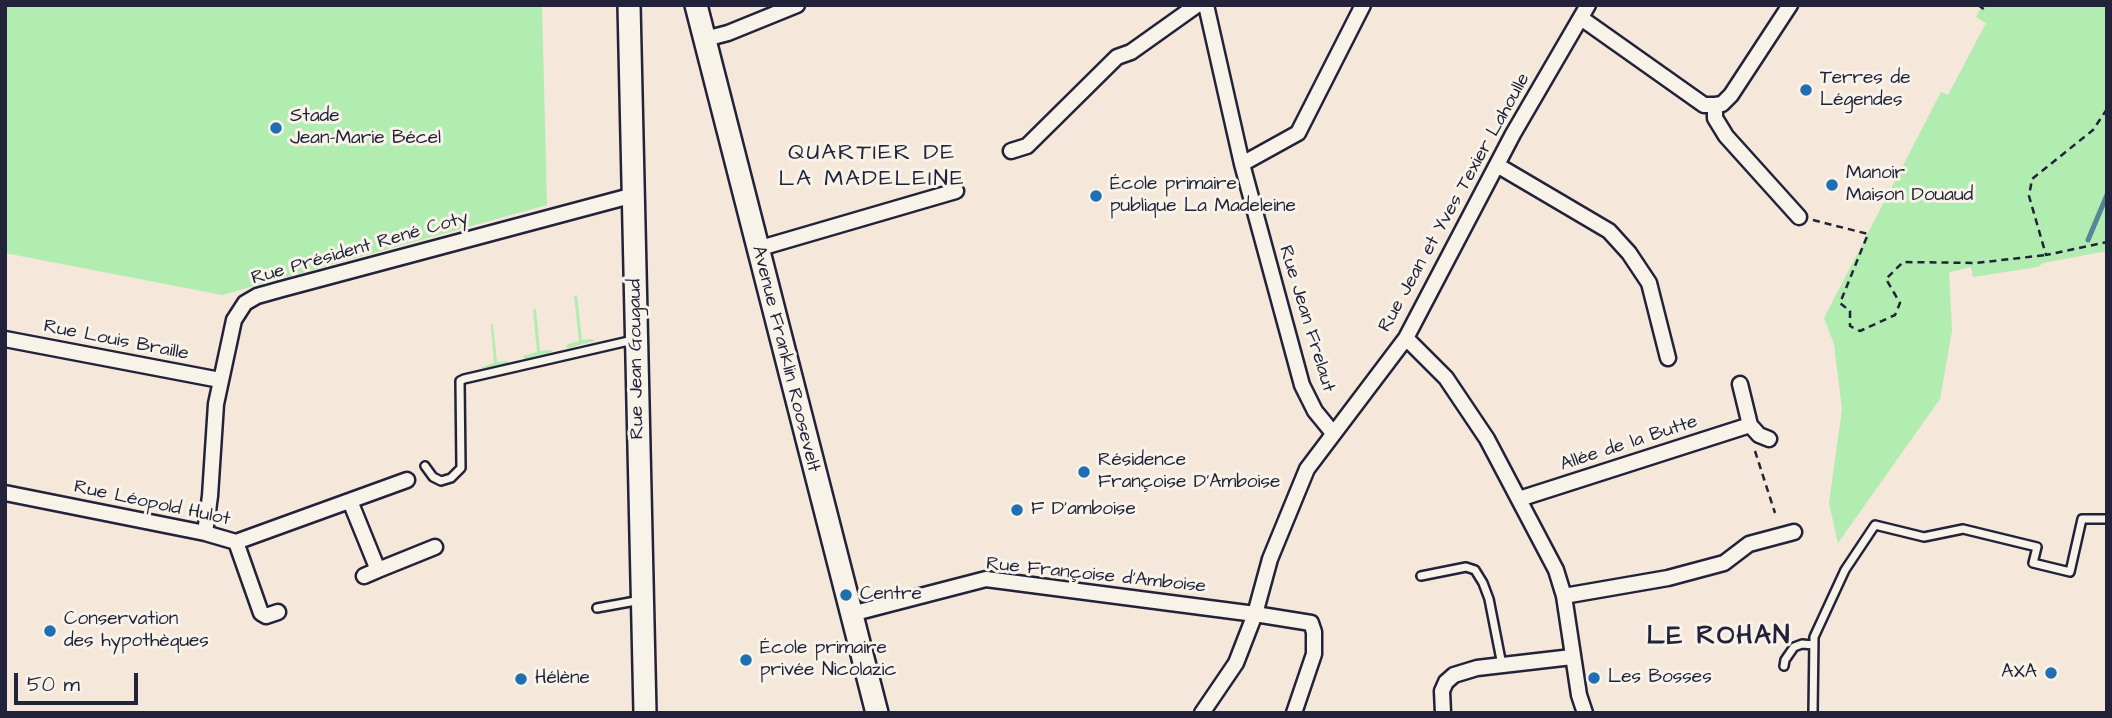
<!DOCTYPE html>
<meta charset="utf-8">
<style>
body{margin:0}
#map{position:relative;width:2112px;height:718px;overflow:hidden;background:#f5e7d9;font-family:"Architects Daughter",sans-serif}
canvas{display:block}
.frame{position:absolute;inset:0;border:7px solid #22223b;pointer-events:none}
.scale{position:absolute;left:14px;top:673px;width:124px;height:32px;box-sizing:border-box;border:4px solid #22223b;border-top:0;padding-left:9px;font-size:21px;line-height:24px;white-space:nowrap;color:#22223b;-webkit-text-stroke:5px #f7f3e8;paint-order:stroke}
</style>
<div id="map">
<canvas width="2112" height="718"></canvas>
<div class="frame"></div>
<div class="scale">50 m</div>
</div>
<script>
const c = document.querySelector('canvas').getContext('2d');
c.lineJoin = 'round';
function paint(path, color) { c.fillStyle = color; c.fill(path, 'evenodd'); }
const toPath = rows => new Path2D(rows.map(r => 'M' + r).join(''));
function stroke(path, color, width, dash) { c.strokeStyle = color; c.lineWidth = width; c.lineCap = dash ? 'butt' : 'round'; c.setLineDash(dash || []); c.stroke(path); }
function label(font, color, halo, rows, align = 'center') {
  c.font = font + ' "Architects Daughter",sans-serif'; c.lineWidth = 6; c.setLineDash([]); c.textBaseline = 'middle'; c.strokeStyle = halo; c.fillStyle = color; for (const [text, x, y, turn = 0] of rows) {
    c.save(); c.translate(x, y); c.rotate((+turn || 0) * Math.PI / 180); c.textAlign = isNaN(turn) ? turn : align; if (halo) c.strokeText(text, 0, 0); c.fillText(text, 0, 0); c.restore();
  }
}
paint(toPath([
 [5,5,542,5,547,205,222,295,5,253],
 [1982,5,2107,5,2107,251,2043,263,2038,267,1973,277,1971,267,1949,272,1952,331,1940,399,1838,543,1829,503,1842,409,1834,344,1824,318,1941,92,1948,95,1986,23,1976,17],
 [577,295,582,340,592,339,595,341,568,348,566,347,568,344,579,341,574,296],
 [536,309,540,351,551,350,552,352,525,359,523,356,537,352,533,310],
 [493,324,497,362,507,361,509,364,481,370,482,367,494,363,491,325]
]), '#b1ecb1');
stroke(toPath([
 [2088,240,2107,195]
]), '#568796', 5);
const service = toPath([
 [425,466,433,477,441,481,451,478,461,468,460,381,464,379,633,340],
 [1421,576,1466,567,1475,570,1483,583,1489,599,1502,665],
 [597,608,641,600],
 [1784,666,1785,660,1794,647,1802,644,1814,645],
 [1813,713,1814,637,1845,570,1875,525,1924,537,1963,529,2037,547,2033,563,2070,572,2082,519,2107,519]
]);
const minor = toPath([
 [1206,5,1242,164,1302,385,1315,411,1333,433],
 [1581,18,1704,105,1715,105,1722,104,1731,95,1790,5],
 [705,39,728,33,797,5],
 [1718,105,1715,109,1715,118,1726,136,1799,217],
 [1011,151,1027,146,1117,57,1131,52,1197,5],
 [1242,164,1298,133,1363,5],
 [1497,165,1609,231,1629,253,1649,283,1668,358],
 [757,249,956,191],
 [1406,338,1446,378,1487,439,1556,570,1564,596,1579,695,1585,713],
 [5,339,220,380],
 [1740,384,1750,425,1759,435,1769,439],
 [5,493,205,533,236,542,407,480],
 [1519,499,1750,425],
 [350,501,378,570,435,547],
 [205,533,210,496,216,404,234,320,245,303,257,296,282,289,634,195],
 [236,542,261,613,266,616,278,612],
 [364,576,378,570],
 [1564,596,1668,578,1724,563,1749,544,1794,532],
 [851,614,986,579,1255,614,1311,623,1314,632,1314,654,1294,713],
 [1202,713,1236,663,1255,614,1270,559,1307,469,1406,338,1513,134,1588,5],
 [1443,713,1442,691,1446,682,1454,675,1477,668,1572,657]
]);
const secondary = toPath([
 [629,5,645,713],
 [696,5,877,713]
]);
stroke(service, '#22223b', 12);
stroke(minor, '#22223b', 19);
stroke(secondary, '#22223b', 26);
stroke(toPath([
 [1978,5,1985,10,1986,5],
 [2107,109,2093,130,2032,179,2029,196,2046,255,2107,242],
 [1813,220,1868,234,1840,303,1850,311,1850,326,1860,331,1895,315,1900,303,1886,279,1903,262,1976,263,2046,255],
 [1755,451,1775,513]
]), '#22223b', 2.5, [7, 5]);
stroke(service, '#f7f3e8', 7);
stroke(minor, '#f7f3e8', 14);
stroke(secondary, '#f7f3e8', 21);
for (const [x, y, r, color] of [
 [1806,90,7,"#1f6fb2"],
 [276,128,7,"#1f6fb2"],
 [1832,185,7,"#1f6fb2"],
 [1096,196,7,"#1f6fb2"],
 [1084,472,7,"#1f6fb2"],
 [1017,510,7,"#1f6fb2"],
 [846,595,7,"#1f6fb2"],
 [50,631,7,"#1f6fb2"],
 [746,660,7,"#1f6fb2"],
 [2051,673,7,"#1f6fb2"],
 [1594,678,7,"#1f6fb2"],
 [521,679,7,"#1f6fb2"]
]) { const dot = new Path2D(); dot.arc(x, y, r, 0, 2 * Math.PI); c.fillStyle = color; c.fill(dot); stroke(dot, '#f7f3e8', 2.5); }
label('19px', '#22223b', '#f7f3e8', [
 ["Terres de",1820,79],
 ["Légendes",1820,101],
 ["Stade",290,117],
 ["Jean-Marie Bécel",290,139],
 ["Manoir",1846,174],
 ["Maison Douaud",1846,196],
 ["École primaire",1110,185],
 ["publique La Madeleine",1110,207],
 ["Résidence",1098,461],
 ["Françoise D'Amboise",1098,483],
 ["F D'amboise",1031,510],
 ["Centre",860,595],
 ["Conservation",64,620],
 ["des hypothèques",64,642],
 ["École primaire",760,649],
 ["privée Nicolazic",760,671],
 ["AXA",2037,673,"right"],
 ["Les Bosses",1608,678],
 ["Hélène",535,679]
], 'left');
label('19px', '#22223b', '#f7f3e8', [
 ["Rue Jean et Yves Texier Lahoulle",1455,203,-61],
 ["Rue Président René Coty",360,249,-16],
 ["Rue Jean Frelaut",1306,319,73],
 ["Rue Louis Braille",116,341,11],
 ["Rue Jean Gougaud",637,359,-91],
 ["Avenue Franklin Roosevelt",785,359,76],
 ["Allée de la Butte",1629,444,-18],
 ["Rue Léopold Hulot",152,504,12],
 ["Rue Françoise d'Amboise",1096,576,6]
]);
c.letterSpacing = '2px';
label('23px', '#22223b', '#f7f3e8', [
 ["QUARTIER DE",872,154],
 ["LA MADELEINE",872,180]
]);
c.letterSpacing = '0px';
c.letterSpacing = '2px';
label('bold 26px', '#22223b', '#f7f3e8', [
 ["LE ROHAN",1719,638]
]);
c.letterSpacing = '0px';
</script>
